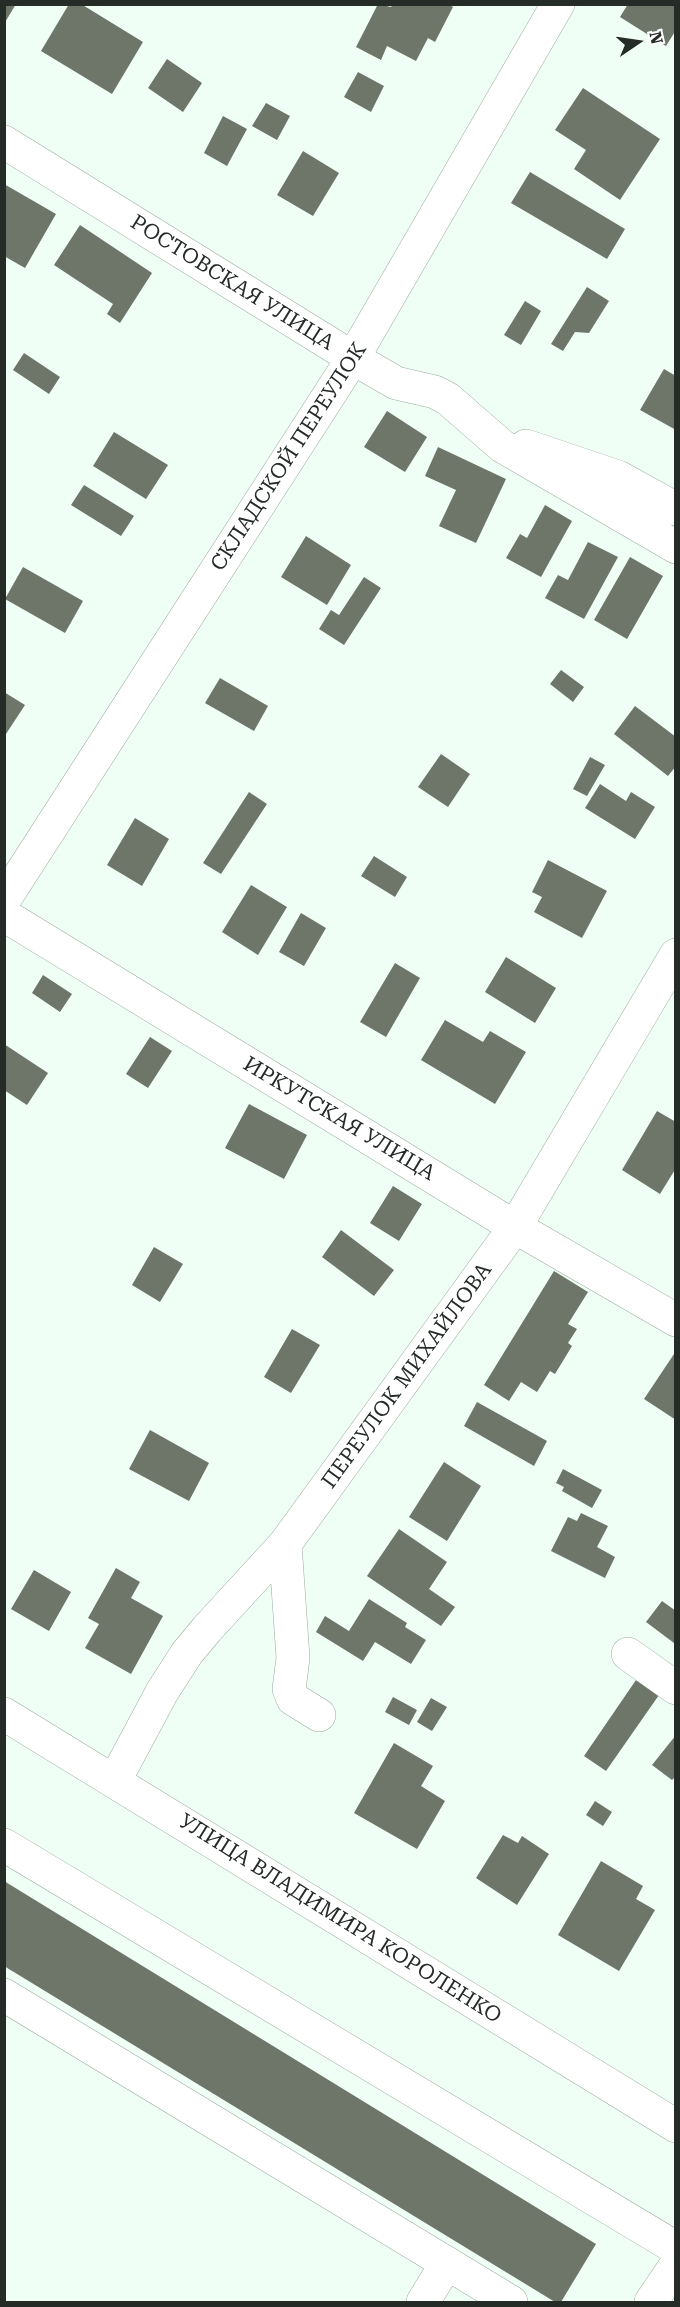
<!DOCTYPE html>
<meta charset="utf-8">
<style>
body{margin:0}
#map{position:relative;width:680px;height:2307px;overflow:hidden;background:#effff5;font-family:"Roboto Serif",serif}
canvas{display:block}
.frame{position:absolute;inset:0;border:6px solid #252b27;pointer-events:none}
.north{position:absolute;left:608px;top:12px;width:60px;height:60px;-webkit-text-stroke:4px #fff;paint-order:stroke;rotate:77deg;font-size:16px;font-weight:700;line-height:24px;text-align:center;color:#252b27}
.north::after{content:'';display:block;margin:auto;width:21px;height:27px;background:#252b27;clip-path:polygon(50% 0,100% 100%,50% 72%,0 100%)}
</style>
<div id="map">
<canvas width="680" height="2307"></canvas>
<div class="frame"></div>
<div class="north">N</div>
</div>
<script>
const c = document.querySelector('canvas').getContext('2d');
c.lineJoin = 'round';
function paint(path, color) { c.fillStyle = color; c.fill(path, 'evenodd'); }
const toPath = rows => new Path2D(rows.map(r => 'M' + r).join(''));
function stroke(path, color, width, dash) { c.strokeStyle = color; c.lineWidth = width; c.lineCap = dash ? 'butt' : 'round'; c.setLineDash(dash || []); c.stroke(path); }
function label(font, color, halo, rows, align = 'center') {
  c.font = font + ' "Roboto Serif",serif'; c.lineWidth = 5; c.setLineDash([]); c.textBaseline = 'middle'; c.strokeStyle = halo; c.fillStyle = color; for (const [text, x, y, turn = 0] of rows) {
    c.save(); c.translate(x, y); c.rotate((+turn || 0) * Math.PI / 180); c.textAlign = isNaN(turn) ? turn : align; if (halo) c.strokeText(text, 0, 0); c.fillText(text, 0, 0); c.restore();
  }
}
paint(toPath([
 [4,4,16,4,4,24],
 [69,4,81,4,143,42,112,94,41,51],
 [378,4,391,7,393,4,448,4,453,7,435,42,428,38,416,61,387,46,381,60,356,47],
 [628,4,676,4,676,30,666,46,620,17],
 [167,59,202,83,183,112,148,88],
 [358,72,384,86,371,112,344,97],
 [583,88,660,139,620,200,574,169,586,150,555,130],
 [266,103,290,116,277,140,252,126],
 [223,116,247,129,227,166,204,153],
 [303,151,339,173,313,216,277,195],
 [530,172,625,229,607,259,511,203],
 [4,184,56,214,25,268,4,256],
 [80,225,152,273,120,323,107,314,113,304,54,265],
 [587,287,609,301,589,333,575,332,563,351,551,344],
 [525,301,541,311,521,345,504,335],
 [24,353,60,377,49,394,13,370],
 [664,369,676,376,676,430,640,410],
 [387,411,427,437,405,472,364,447],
 [114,432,168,465,146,499,93,466],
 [438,447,506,479,476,543,439,526,456,490,425,476],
 [84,485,134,516,121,536,71,505],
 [545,505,572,521,541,577,506,558,520,534,527,538],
 [306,536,351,565,327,605,281,577],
 [588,542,618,557,584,619,545,598,558,575,568,580],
 [630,557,663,576,627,639,594,620],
 [23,567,83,601,65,633,5,599],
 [364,577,381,588,344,645,319,629,331,610,339,615],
 [561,670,584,687,573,702,550,684],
 [220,678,268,706,254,731,205,703],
 [4,692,25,705,4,737],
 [635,706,676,737,676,766,668,776,614,734],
 [441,754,470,774,448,807,418,787],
 [590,757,605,765,587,796,573,789],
 [600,784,626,801,631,792,655,807,635,839,585,808],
 [249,792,267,804,221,874,203,863],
 [135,818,169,839,142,886,107,865],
 [374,856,407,877,395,897,361,876],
 [548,860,607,891,582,938,534,912,542,897,532,892],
 [251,885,287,907,258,955,222,932],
 [301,913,326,928,304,966,279,952],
 [506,957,556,988,535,1023,485,992],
 [395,963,420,978,386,1037,360,1022],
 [43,975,72,994,60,1012,32,993],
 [445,1020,483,1042,490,1031,526,1052,495,1104,421,1060],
 [150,1037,172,1051,148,1088,126,1074],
 [4,1044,48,1073,27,1105,4,1090],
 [249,1104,307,1135,284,1179,225,1148],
 [657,1111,676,1122,676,1168,660,1194,622,1170],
 [393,1186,422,1204,399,1241,370,1223],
 [341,1230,394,1270,374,1296,322,1257],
 [154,1247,183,1264,160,1302,132,1285],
 [554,1271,588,1292,568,1324,577,1329,568,1343,572,1346,555,1374,550,1371,537,1392,521,1382,509,1401,484,1385],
 [292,1329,320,1345,291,1393,264,1377],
 [674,1354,676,1356,676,1420,644,1399],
 [477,1402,547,1441,534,1466,464,1426],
 [150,1430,209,1463,189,1501,129,1469],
 [444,1462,481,1486,447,1541,409,1517],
 [563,1469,602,1490,592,1508,562,1491,564,1487,556,1483],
 [581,1513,608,1526,597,1547,615,1557,605,1578,551,1551,568,1517,577,1521],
 [399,1529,447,1562,429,1589,455,1607,441,1626,367,1576],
 [116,1568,140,1582,131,1598,163,1616,131,1674,85,1648,99,1624,88,1618],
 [34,1570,71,1592,49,1631,11,1609],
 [369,1599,407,1623,405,1627,426,1640,411,1664,375,1642,363,1661,316,1632,325,1616,349,1631],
 [662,1601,676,1611,674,1643,646,1622],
 [636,1680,659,1695,606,1771,584,1756],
 [393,1697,417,1710,409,1725,385,1712],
 [431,1698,447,1707,432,1731,417,1722],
 [676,1735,676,1776,672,1780,652,1765],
 [394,1743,433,1766,421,1786,445,1801,417,1849,354,1813],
 [595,1801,612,1812,603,1826,586,1815],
 [503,1835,518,1843,522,1836,549,1854,517,1905,476,1878],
 [601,1861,643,1886,636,1899,655,1910,619,1971,558,1935],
 [4,1881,596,2244,561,2302,555,2302,4,1966]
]), '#6e7569');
const minor = toPath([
 [4,142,353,358,396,383,435,392,448,399,502,446,676,547],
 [526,446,618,477,676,509],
 [4,900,353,358,558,4],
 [4,915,515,1227,676,1320],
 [285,1544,293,1658,289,1689,293,1699,319,1715],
 [628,1654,676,1688],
 [4,1714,676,2126],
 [115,1780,162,1692,187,1653,207,1629,285,1544,515,1227,676,955],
 [4,1845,676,2248],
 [4,1995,511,2302],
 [423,2302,447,2263],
 [651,2302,676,2265]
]);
stroke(minor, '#9caba1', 34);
stroke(minor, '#fff', 33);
label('21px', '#252b27', '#fff', [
 ["РОСТОВСКАЯ УЛИЦА",232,283,32],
 ["СКЛАДСКОЙ ПЕРЕУЛОК",289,457,-57],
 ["ИРКУТСКАЯ УЛИЦА",339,1119,31],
 ["ПЕРЕУЛОК МИХАЙЛОВА",407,1376,-54],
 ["УЛИЦА ВЛАДИМИРА КОРОЛЕНКО",340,1919,32]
]);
</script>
